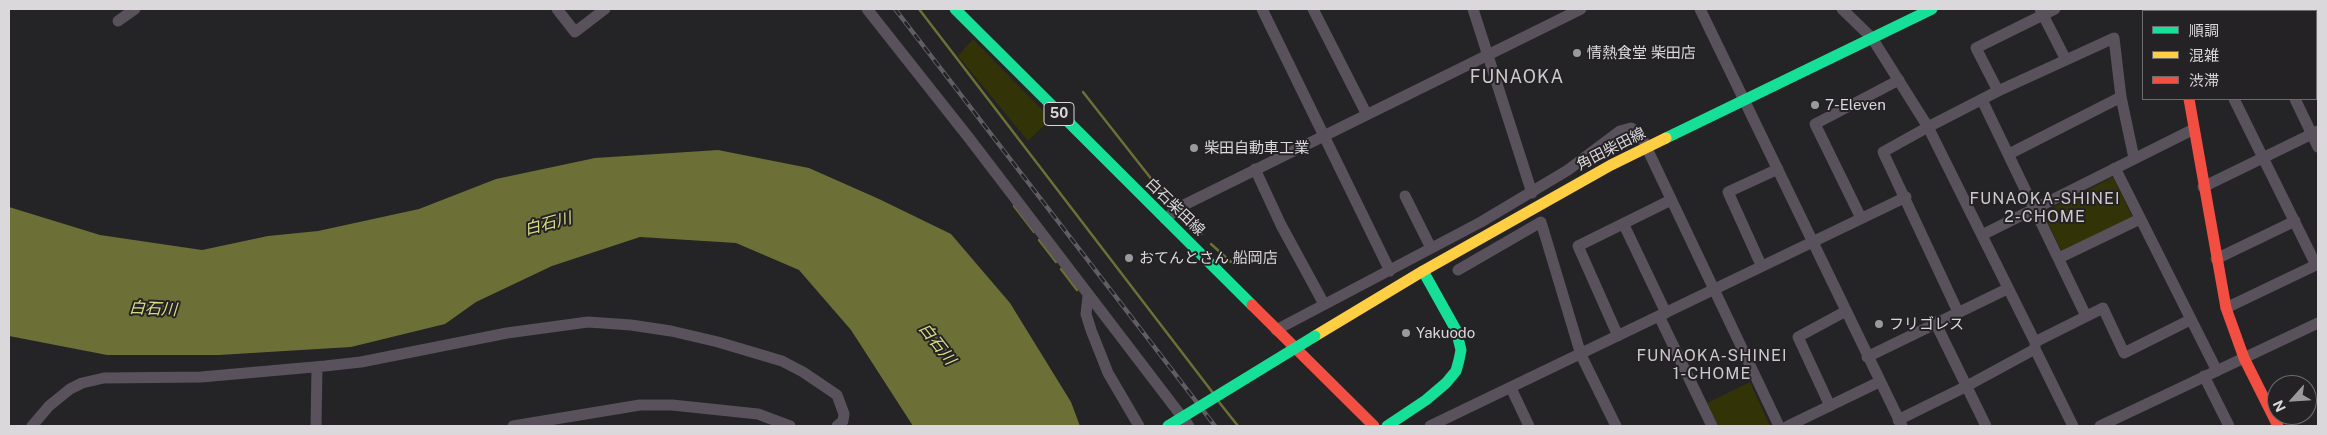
<!DOCTYPE html>
<meta charset="utf-8">
<style>
body{margin:0}
#map{position:relative;width:2327px;height:435px;overflow:hidden;background:#242325;font-family:"Public Sans","Noto Sans JP",sans-serif}
canvas{display:block}
.frame{position:absolute;inset:0;border:10px solid #dad8da;pointer-events:none}
.legend{position:absolute;left:2142px;top:10px;width:175px;height:90px;box-sizing:border-box;background:#252226;border:1px solid #6d6b6e;margin:0;padding:6px 9px;list-style:none;font-size:15px;color:#dad8da}
.legend li{display:flex;align-items:center;gap:10px;height:25px}
.legend b{width:25px;border:1px solid #6d6b6e}
.north{position:absolute;left:2267px;top:375px;width:50px;height:50px;box-sizing:border-box;background:#252226;border:1px solid #6d6b6e;border-radius:50%;rotate:244deg;font-size:14px;font-weight:700;line-height:20px;text-align:center;color:#dad8da}
.north::after{content:'';display:block;margin:auto;width:18px;height:22px;background:#9a999b;clip-path:polygon(50% 0,100% 100%,50% 72%,0 100%)}
</style>
<div id="map">
<canvas width="2327" height="435"></canvas>
<div class="frame"></div>
<ul class="legend">
<li><b style="height:6px;background:#16e098"></b>順調</li>
<li><b style="height:6px;background:#ffcf43"></b>混雑</li>
<li><b style="height:6px;background:#f24e42"></b>渋滞</li>
</ul>
<div class="north">N</div>
</div>
<script>
const c = document.querySelector('canvas').getContext('2d');
c.lineJoin = 'round';
function paint(path, color) { c.fillStyle = color; c.fill(path, 'evenodd'); }
const toPath = rows => new Path2D(rows.map(r => 'M' + r).join(''));
function stroke(path, color, width, dash) { c.strokeStyle = color; c.lineWidth = width; c.lineCap = dash ? 'butt' : 'round'; c.setLineDash(dash || []); c.stroke(path); }
function label(font, color, halo, rows, align = 'center') {
  c.font = font + ' "Public Sans","Noto Sans JP",sans-serif'; c.lineWidth = 4; c.setLineDash([]); c.textBaseline = 'middle'; c.strokeStyle = halo; c.fillStyle = color; for (const [text, x, y, turn = 0] of rows) {
    c.save(); c.translate(x, y); c.rotate((+turn || 0) * Math.PI / 180); c.textAlign = isNaN(turn) ? turn : align; if (halo) c.strokeText(text, 0, 0); c.fillText(text, 0, 0); c.restore();
  }
}
paint(toPath([
 [973,39,1051,119,1028,141,958,56],
 [2113,177,2133,218,2062,252,2044,215,2046,211],
 [1750,382,1770,426,1718,426,1707,403]
]), '#323307');
paint(toPath([
 [718,150,809,168,879,199,951,234,1010,303,1071,402,1080,426,913,426,851,330,799,270,736,243,640,237,552,266,476,302,445,324,351,347,219,355,107,355,9,336,9,207,100,235,202,250,268,236,318,231,419,209,496,179,595,158]
]), '#6c6f36');
stroke(toPath([
 [919,9,1213,393],
 [1083,92,1171,204],
 [1014,206,1034,232],
 [1183,216,1202,234],
 [1039,240,1056,262],
 [1211,244,1231,262],
 [1061,269,1077,290],
 [1219,402,1238,426]
]), '#6c6f36', 2.5);
stroke(toPath([
 [557,9,575,32,605,9],
 [867,9,969,138,1189,426],
 [1262,9,1390,271],
 [1313,9,1366,113],
 [1473,9,1532,193],
 [1700,9,1902,426],
 [1842,9,1872,38,1928,127,2035,342,2035,349,2073,426],
 [2040,9,2066,60],
 [2252,9,2253,11],
 [2202,11,2207,9],
 [2313,11,2318,9],
 [118,21,135,9],
 [2316,69,2318,68],
 [1998,91,1976,48,2055,9],
 [2234,99,2316,265],
 [2295,99,2318,147],
 [1982,100,2086,316],
 [2009,154,2121,97],
 [2115,168,2217,371],
 [1255,169,1281,225,1324,304],
 [2203,187,2318,131],
 [1405,196,1431,248],
 [1861,218,1815,124,1899,80],
 [1165,219,1182,206,1581,9],
 [1624,225,1666,313],
 [1982,235,2194,129],
 [2059,258,2140,219],
 [2216,259,2295,221],
 [1761,265,1728,192,1778,169],
 [1458,270,1541,222,1581,355,1616,426],
 [1088,296,1086,314,1091,330,1108,373,1139,426],
 [2226,308,2318,264],
 [1958,312,1883,152,1928,127,1998,91,2114,38,2121,97,2134,158],
 [1659,316,1712,426],
 [1935,322,1986,426],
 [1276,330,1481,222,1568,170,1620,131,1631,128,1639,133,1643,140,1779,426],
 [1618,336,1578,246,1671,200],
 [2035,342,2103,308,2124,353,2190,320],
 [1867,357,2007,289],
 [2204,376,2229,426],
 [1511,388,1529,426],
 [1830,406,1798,337,1846,311],
 [1898,420,1965,387,2035,349],
 [32,426,49,406,70,389,82,383,104,378,201,377,325,366,361,362,507,333,588,322,631,325,671,331,718,342,782,361,803,372,837,395,844,414,843,421,837,426],
 [316,426,317,367],
 [513,426,640,405,672,405,758,414,790,426],
 [1430,426,1906,197],
 [1788,426,1879,382],
 [2100,426,2318,323]
]), '#59515b', 11);
stroke(toPath([
 [955,9,1252,305],
 [1666,138,1932,9],
 [1387,426,1426,400,1446,383,1456,371,1459,360,1461,350,1456,330,1423,271]
]), '#16e098', 11);
stroke(toPath([
 [2173,9,2174,11],
 [1315,336,1423,271,1611,165,1666,138]
]), '#ffcf43', 11);
stroke(toPath([
 [2189,99,2226,308,2244,358,2278,426],
 [1252,305,1374,426]
]), '#f24e42', 11);
const rail = toPath([
 [895,9,1215,426]
]);
stroke(rail, '#615e63', 4.5);
stroke(rail, '#252226', 2.5, [8]);
stroke(toPath([
 [1168,426,1315,336]
]), '#16e098', 11);
for (const [x, y, r, color] of [
 [1577,53,5,"#9a999b"],
 [1815,105,5,"#9a999b"],
 [1194,148,5,"#9a999b"],
 [1129,258,5,"#9a999b"],
 [1879,324,5,"#9a999b"],
 [1406,333,5,"#9a999b"]
]) { const dot = new Path2D(); dot.arc(x, y, r, 0, 2 * Math.PI); c.fillStyle = color; c.fill(dot); stroke(dot, '#252226', 2); }
for (const [x, y, w] of [
 [1059,114,30]
]) { const box = new Path2D(); box.roundRect(x - w / 2, y - 11.5, w, 23, 4); c.fillStyle = '#252226'; c.fill(box); stroke(box, '#dad8da', 1); }
label('bold 14px', '#dad8da', null, [
 ["50",1059,114]
]);
label('15px', '#dad8da', '#252226', [
 ["情熱食堂 柴田店",1587,53],
 ["7-Eleven",1825,105],
 ["柴田自動車工業",1204,148],
 ["おてんとさん 船岡店",1139,258],
 ["フリゴレス",1889,324],
 ["Yakuodo",1416,333]
], 'left');
label('15px', '#dad8da', '#252226', [
 ["角田柴田線",1611,149,-27],
 ["白石柴田線",1175,207,44]
]);
c.letterSpacing = '1px';
label('16px', '#cdcace', '#252226', [
 ["FUNAOKA-SHINEI",2045,199],
 ["2-CHOME",2045,217],
 ["FUNAOKA-SHINEI",1712,356],
 ["1-CHOME",1712,374]
]);
c.letterSpacing = '0px';
label('italic 16px', '#d8df82', '#252226', [
 ["白石川",548,224,-15],
 ["白石川",153,309,3],
 ["白石川",937,344,52]
]);
c.letterSpacing = '1px';
label('18px', '#cdcace', '#252226', [
 ["FUNAOKA",1517,77]
]);
c.letterSpacing = '0px';
</script>
